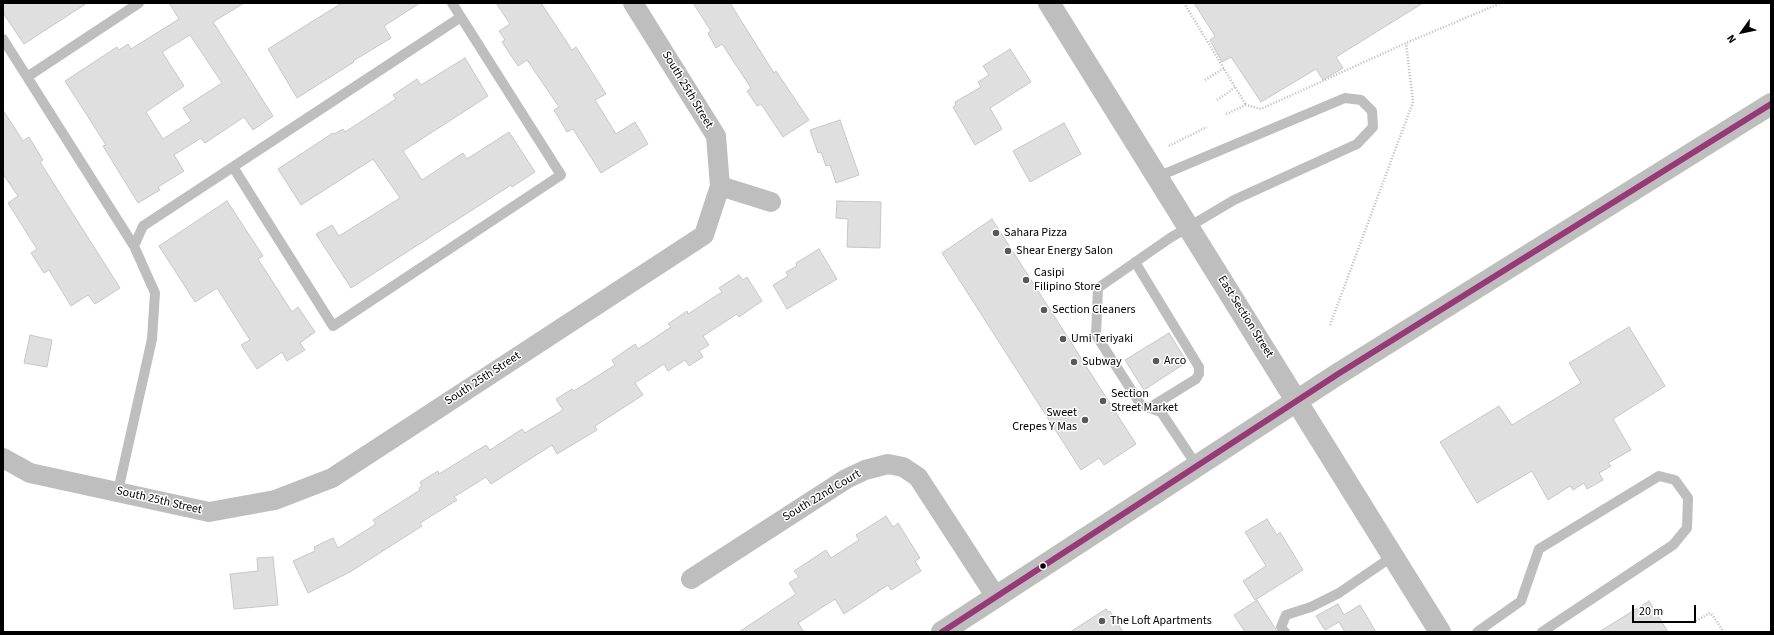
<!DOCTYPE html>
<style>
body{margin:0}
#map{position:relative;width:1774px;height:635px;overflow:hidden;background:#fff;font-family:"Source Sans 3",sans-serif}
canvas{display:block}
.frame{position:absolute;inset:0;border:4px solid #000;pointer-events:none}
.north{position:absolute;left:1722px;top:12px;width:40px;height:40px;-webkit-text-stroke:3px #fff;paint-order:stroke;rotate:237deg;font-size:11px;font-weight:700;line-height:16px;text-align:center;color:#000}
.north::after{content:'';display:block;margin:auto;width:14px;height:18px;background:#000;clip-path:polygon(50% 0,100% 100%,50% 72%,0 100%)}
.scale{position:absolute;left:1632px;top:605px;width:64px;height:18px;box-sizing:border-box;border:2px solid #000;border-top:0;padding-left:5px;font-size:12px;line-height:14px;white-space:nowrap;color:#000;-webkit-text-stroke:3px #fff;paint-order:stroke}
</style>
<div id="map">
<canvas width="1774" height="635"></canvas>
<div class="frame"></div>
<div class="north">N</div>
<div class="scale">20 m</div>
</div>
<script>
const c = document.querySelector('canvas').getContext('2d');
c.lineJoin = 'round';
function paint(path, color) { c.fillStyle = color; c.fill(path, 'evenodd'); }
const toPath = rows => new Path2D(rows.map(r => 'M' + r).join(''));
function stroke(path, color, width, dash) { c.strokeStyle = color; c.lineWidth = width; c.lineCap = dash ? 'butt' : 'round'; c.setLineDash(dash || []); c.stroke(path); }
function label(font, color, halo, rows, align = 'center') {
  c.font = font + ' "Source Sans 3",sans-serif'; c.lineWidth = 3; c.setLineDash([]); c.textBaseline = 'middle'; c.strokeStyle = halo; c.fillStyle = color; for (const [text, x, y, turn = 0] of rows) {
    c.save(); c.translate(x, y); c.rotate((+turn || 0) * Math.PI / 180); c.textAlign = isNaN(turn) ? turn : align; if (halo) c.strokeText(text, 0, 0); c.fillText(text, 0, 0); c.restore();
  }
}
const building = toPath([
 [3,3,87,3,24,44,3,13,3,3],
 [169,3,244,3,213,22,273,116,253,130,244,117,205,143,201,138,174,155,184,171,158,187,160,190,138,203,103,146,106,145,65,81,117,47,119,50,128,44,131,49,179,19,169,3],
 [190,35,222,83,183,108,191,121,163,139,146,112,184,86,162,52,190,35],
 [342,3,420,3,384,26,391,38,353,61,354,62,297,98,268,49,342,3],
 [496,3,541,3,572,50,576,47,606,94,595,100,616,134,635,122,648,144,601,173,573,129,567,132,554,110,559,107,527,60,518,66,502,42,505,40,499,31,510,24,496,3],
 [693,3,730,3,774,73,776,71,809,120,783,137,761,104,757,106,747,91,751,88,722,44,716,48,708,33,711,31,693,3],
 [1194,3,1423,3,1336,57,1343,68,1323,80,1316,69,1261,102,1231,57,1222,62,1210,40,1215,36,1194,3],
 [1010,49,1031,82,990,108,1002,129,975,145,953,107,956,105,955,102,981,87,978,82,989,75,983,66,1010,49],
 [465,58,488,96,403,151,422,180,463,153,467,159,509,132,535,172,512,187,511,185,351,288,316,234,332,225,339,236,400,198,373,159,301,205,278,169,333,133,334,134,343,129,345,132,396,99,393,95,417,79,421,85,465,58],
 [3,110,23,141,29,137,43,160,40,162,120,288,95,304,88,295,71,306,49,270,44,273,31,253,37,249,8,203,18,196,3,174,3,110],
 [840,120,859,175,836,183,830,165,826,166,821,152,818,153,810,130,840,120],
 [1064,123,1081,154,1030,182,1013,151,1064,123],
 [227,201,263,256,258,259,292,312,298,307,315,332,300,343,305,350,287,361,282,352,257,369,241,345,250,340,217,288,195,302,159,246,227,201],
 [837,201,881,202,880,248,847,247,848,219,836,218,837,201],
 [992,219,1136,444,1104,465,1099,458,1081,470,942,253,992,219],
 [819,249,837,279,787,309,773,285,788,276,786,272,797,266,796,263,819,249],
 [739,275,743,280,747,277,762,301,739,317,737,314,703,336,709,345,699,351,703,357,689,366,685,360,668,371,664,364,635,383,643,395,595,426,597,430,557,454,552,445,491,484,486,477,454,497,457,500,420,523,422,526,350,572,308,593,293,561,315,551,314,547,333,538,338,548,376,524,373,520,420,490,419,488,422,486,420,482,438,471,439,474,486,445,490,450,522,429,525,433,563,410,556,399,572,389,574,391,615,365,612,360,635,344,638,349,671,327,668,324,687,311,688,314,722,292,719,288,739,275],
 [1629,327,1665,386,1613,419,1631,450,1608,463,1611,466,1599,473,1603,480,1587,489,1584,483,1573,490,1570,486,1548,500,1532,471,1477,503,1440,442,1499,406,1512,425,1581,383,1569,363,1629,327],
 [1169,333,1187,362,1144,390,1125,360,1169,333],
 [30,335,52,340,47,367,24,363,30,335],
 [886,516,893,527,898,523,920,558,915,561,921,571,891,590,888,585,844,614,835,599,798,623,804,632,739,632,796,594,789,583,799,577,794,571,826,550,831,558,859,540,856,535,886,516],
 [1267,519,1277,535,1280,532,1303,570,1255,600,1243,581,1266,566,1245,532,1267,519],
 [273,557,278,605,234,609,230,574,258,571,257,558,273,557],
 [1257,600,1275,628,1277,632,1245,632,1234,615,1257,600],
 [1649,601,1668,632,1599,632,1649,601],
 [1338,604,1344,615,1360,605,1376,632,1345,632,1339,622,1325,630,1316,616,1338,604],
 [1106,609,1108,612,1110,611,1123,632,1070,632,1106,609]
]);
paint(building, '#dfdfdf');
stroke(building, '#c7c7c7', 1);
stroke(toPath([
 [1184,3,1246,105],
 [1205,80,1224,68],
 [1217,100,1236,87],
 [1226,114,1246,105,1261,109,1406,43,1501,3],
 [1169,146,1207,127],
 [1330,325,1413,102,1406,43],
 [3,489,4,487],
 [1696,621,1710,613,1713,616,1724,632]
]), '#b9b9b9', 2.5, [1, 2]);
stroke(toPath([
 [3,39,134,246,155,293,152,339,118,491],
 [27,77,139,3],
 [233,167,333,326,561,175,452,3],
 [1157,177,1345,98,1361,100,1372,111,1373,127,1357,144,1234,200,1170,238,1098,288,1096,335,1141,405,1161,412,1197,466],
 [134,246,143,226,461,17],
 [1135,262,1199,367,1199,374,1196,379,1149,408],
 [1285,632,1281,627,1286,615,1311,607,1339,593,1393,556],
 [1477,632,1521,601,1539,549,1659,476,1675,480,1688,498,1687,528,1673,545,1542,632]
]), '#bebebe', 10);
stroke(toPath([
 [720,186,771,202],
 [3,458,30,473,209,512,275,500,332,478,704,235,720,186,716,136,633,3],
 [691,579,846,479,865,470,888,464,903,467,918,477,996,597]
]), '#bebebe', 20);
stroke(toPath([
 [1049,3,1440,632],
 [942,632,1338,374,1771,104]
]), '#bebebe', 22);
stroke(toPath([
 [942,632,1338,374,1771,104]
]), '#973978', 6);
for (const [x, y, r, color] of [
 [996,233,4,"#595959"],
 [1008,251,4,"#595959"],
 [1026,280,4,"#595959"],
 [1044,310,4,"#595959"],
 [1063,339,4,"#595959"],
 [1156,361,4,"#595959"],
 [1074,362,4,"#595959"],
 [1103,401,4,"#595959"],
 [1085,420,4,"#595959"],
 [1043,566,3.5,"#000"],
 [1102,621,4,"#595959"]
]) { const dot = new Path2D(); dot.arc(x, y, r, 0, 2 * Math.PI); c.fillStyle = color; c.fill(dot); stroke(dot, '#fff', 1.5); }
label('12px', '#000', '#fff', [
 ["South 25th Street",687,90,59],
 ["East Section Street",1245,317,58],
 ["South 25th Street",483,379,-33],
 ["South 22nd Court",822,496,-31],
 ["South 25th Street",159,501,13]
]);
label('12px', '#000', '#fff', [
 ["Sahara Pizza",1004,233],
 ["Shear Energy Salon",1016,251],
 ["Casipi",1034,273],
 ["Filipino Store",1034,287],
 ["Section Cleaners",1052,310],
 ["Umi Teriyaki",1071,339],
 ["Arco",1164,361],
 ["Subway",1082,362],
 ["Section",1111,394],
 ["Street Market",1111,408],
 ["Sweet",1077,413,"right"],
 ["Crepes Y Mas",1077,427,"right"],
 ["The Loft Apartments",1110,621]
], 'left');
</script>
